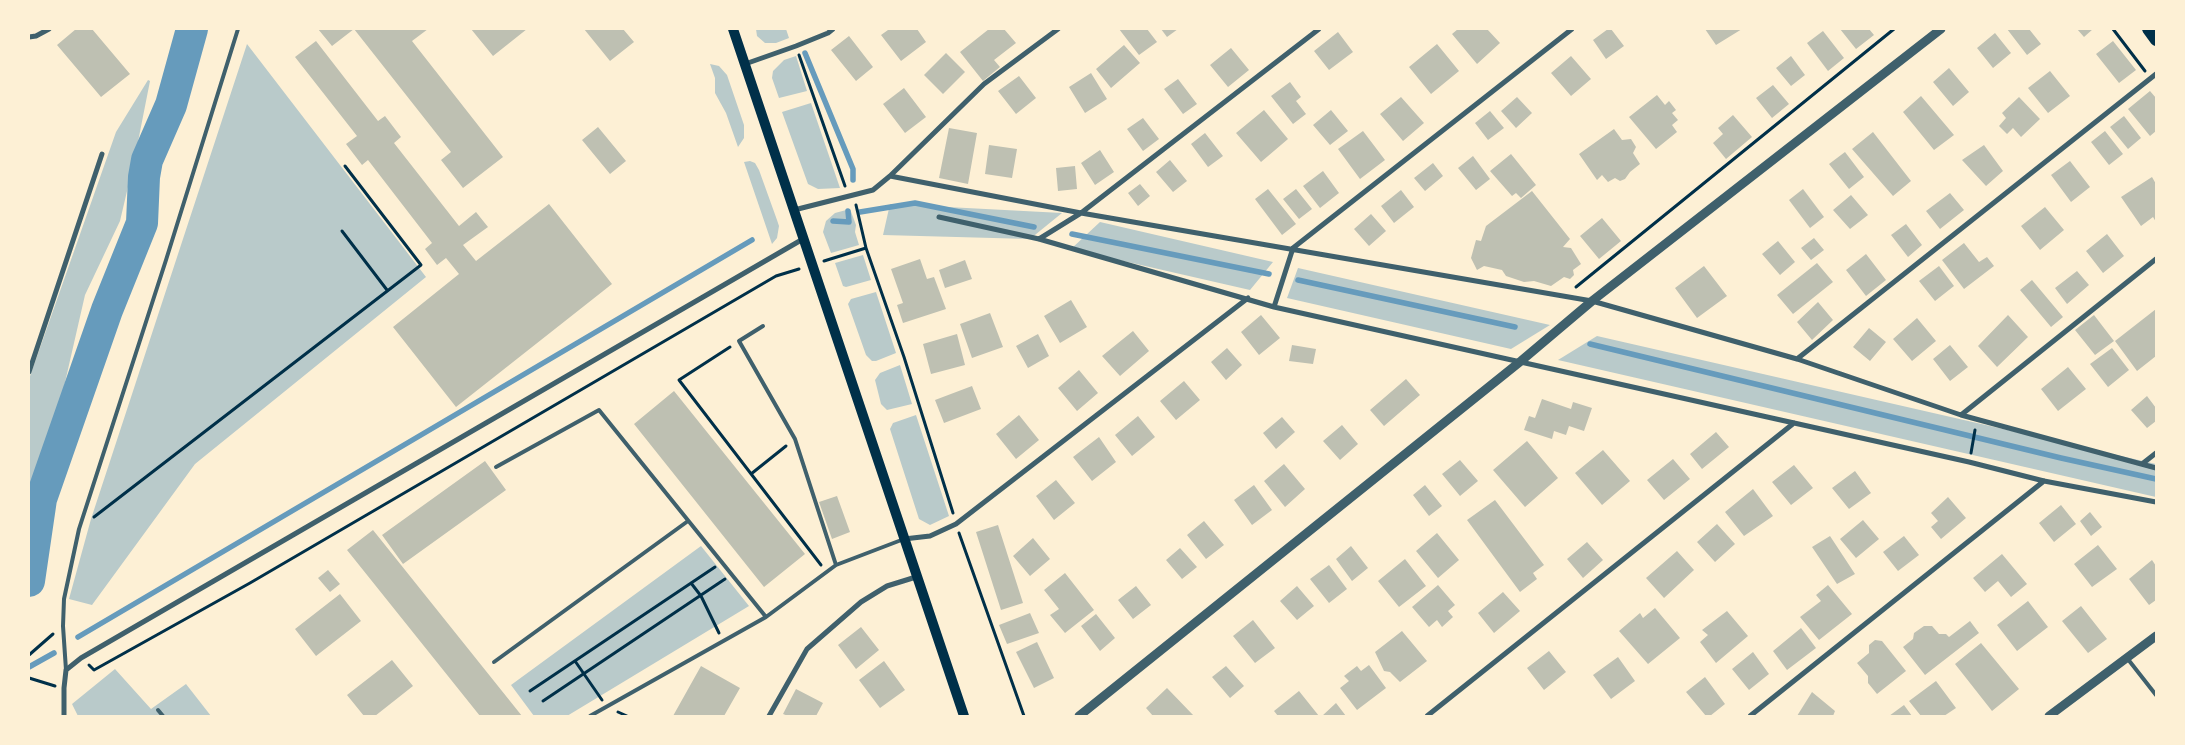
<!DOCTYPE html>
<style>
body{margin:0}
#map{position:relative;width:2185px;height:745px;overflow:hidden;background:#fdf0d5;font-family:"Golos Text",sans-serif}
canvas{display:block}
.frame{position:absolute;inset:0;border:30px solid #fdf0d5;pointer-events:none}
</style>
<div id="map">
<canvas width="2185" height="745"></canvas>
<div class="frame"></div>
</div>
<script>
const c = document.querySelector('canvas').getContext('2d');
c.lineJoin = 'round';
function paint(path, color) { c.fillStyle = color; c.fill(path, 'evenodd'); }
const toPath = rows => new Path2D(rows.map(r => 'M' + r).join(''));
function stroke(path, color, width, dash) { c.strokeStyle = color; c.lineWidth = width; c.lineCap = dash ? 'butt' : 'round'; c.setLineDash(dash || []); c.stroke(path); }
paint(toPath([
 [756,29,786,29,789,38,776,43,765,43,757,36],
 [247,44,426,277,195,464,92,605,69,599,91,519],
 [796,56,807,91,779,98,772,78,773,71,784,60],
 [710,64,719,66,727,75,744,125,744,138,738,147,726,113,715,93,715,78],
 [148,80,150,81,135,157,120,221,85,295,55,426,29,514,29,379,116,132],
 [811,103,840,188,818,189,808,184,782,112],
 [750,161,755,163,759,170,777,220,779,226,777,238,772,244,744,162],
 [890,204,1062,213,1030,239,883,235],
 [850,209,856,225,855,232,859,245,831,253,823,232,826,221,835,213],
 [1100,222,1273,262,1250,290,1071,249],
 [863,255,871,280,846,287,843,286,835,263],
 [1298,268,1550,325,1511,349,1287,298],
 [876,292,896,353,876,361,872,361,866,355,848,304,851,299],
 [1597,336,2156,464,2156,497,1558,360],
 [900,365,912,404,887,410,881,404,875,380,880,373],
 [916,415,949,516,930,525,919,519,890,429,893,423],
 [701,546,749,606,567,716,534,716,511,685],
 [115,669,151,709,186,684,211,716,78,716,72,704]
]), '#b9caca');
stroke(toPath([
 [805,53,853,169,853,180],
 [860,212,915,203,1034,227],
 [833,221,849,222,848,211],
 [1072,234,1269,274],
 [1298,280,1515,327],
 [1590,344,2061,458,2156,479],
 [78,637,752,240],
 [29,667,54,653]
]), '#669bbc', 5.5);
stroke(toPath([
 [29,581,41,499,107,310,142,223,144,177,147,160,171,105,192,29]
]), '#669bbc', 32);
paint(toPath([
 [76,29,92,29,130,74,101,97,57,45],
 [318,29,428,29,412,41,503,157,463,188,441,160,451,152,354,29,332,46],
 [471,29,527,29,493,56],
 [584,29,623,29,634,42,610,61],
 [886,29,917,29,926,42,901,61,881,35,888,30],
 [989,29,1004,29,1016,43,994,60,1000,67,983,81,960,52],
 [1119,29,1147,29,1157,42,1139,55],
 [1161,29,1178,29,1167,37],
 [1458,29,1487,29,1500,43,1477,64,1452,34],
 [1608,29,1611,29,1624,46,1606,59,1593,40],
 [1705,29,1742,29,1716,45],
 [1840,29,1869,29,1874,35,1856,49],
 [2007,29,2029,29,2041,44,2027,55],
 [2077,29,2093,29,2084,37],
 [1823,31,1844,58,1828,71,1807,43],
 [1338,32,1353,52,1329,70,1314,51],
 [1995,33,2011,53,1993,68,1977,48],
 [849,36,873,67,856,81,831,50],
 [316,41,378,121,385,116,401,137,394,143,459,226,476,212,488,227,463,245,476,261,549,204,612,284,456,407,393,327,459,274,446,258,437,265,425,249,432,243,368,160,362,165,346,144,357,136,295,57],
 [2113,41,2136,70,2119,83,2096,54],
 [1437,44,1459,71,1431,94,1409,67],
 [1124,45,1140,63,1111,88,1096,69],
 [1231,48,1249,70,1228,87,1210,65],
 [946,53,965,72,943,94,924,75],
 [1571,56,1591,79,1571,96,1551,73],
 [1791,56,1805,75,1791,86,1776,68],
 [1949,68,1969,92,1953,106,1933,82],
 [2050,71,2070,96,2048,113,2028,88],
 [1091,73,1107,99,1085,113,1069,87],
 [1019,76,1036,98,1016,114,998,91],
 [1178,79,1197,104,1183,114,1164,89],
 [1290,82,1301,97,1296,101,1306,114,1293,124,1271,96],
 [1773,85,1789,104,1772,118,1756,98],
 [904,88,926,117,905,133,883,104],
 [2150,91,2156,98,2156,131,2150,136,2128,109],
 [1657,95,1665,105,1669,101,1676,110,1672,113,1678,120,1672,125,1677,132,1656,149,1629,117],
 [1921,96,1954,135,1934,150,1903,112],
 [1401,97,1424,123,1403,141,1380,114],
 [1517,97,1532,113,1516,128,1501,111],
 [2019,97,2040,119,2021,137,2013,128,2007,134,1999,126,2006,118,2002,113],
 [1264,110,1288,139,1261,162,1236,133],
 [1331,110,1348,131,1330,145,1313,125],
 [1490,111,1504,128,1488,140,1475,123],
 [1733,115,1752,137,1726,159,1713,143,1723,134,1718,128],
 [2124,116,2141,138,2128,149,2110,127],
 [1143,118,1159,139,1143,151,1127,129],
 [598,127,626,161,610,174,582,140],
 [949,128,977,133,968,184,939,178],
 [1614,129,1622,140,1631,139,1636,147,1633,153,1640,164,1630,172,1625,179,1620,181,1615,178,1608,182,1602,175,1597,180,1579,154],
 [1363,131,1385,160,1360,179,1338,149],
 [2105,131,2123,154,2109,165,2091,142],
 [1873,132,1911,181,1893,196,1852,149],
 [1205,133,1223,156,1208,167,1191,144],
 [989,145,1017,149,1012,178,985,174],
 [1984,145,2003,171,1986,186,1962,160],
 [1100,150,1114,172,1095,185,1081,163],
 [1845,152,1864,177,1849,189,1829,164],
 [1511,154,1536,185,1521,198,1516,193,1512,196,1490,171],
 [1473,156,1490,179,1476,190,1458,168],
 [1170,160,1187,181,1173,192,1156,172],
 [2070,161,2090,187,2071,202,2051,175],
 [1433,163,1443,176,1425,191,1414,178],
 [1075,166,1077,189,1058,191,1056,168],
 [1323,171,1339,193,1320,208,1303,186],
 [2152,177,2156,184,2156,222,2153,217,2141,226,2121,197],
 [1140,184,1150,196,1138,206,1128,193],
 [1268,189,1296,224,1282,235,1255,199],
 [1296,189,1312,209,1299,219,1283,199],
 [1803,189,1824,217,1810,228,1789,200],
 [1401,190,1414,207,1394,223,1381,206],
 [1532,191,1570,239,1563,247,1571,248,1581,264,1573,270,1574,275,1570,279,1564,277,1551,286,1534,281,1524,282,1506,276,1502,270,1484,266,1477,270,1471,258,1476,240,1481,241,1486,226],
 [1950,193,1964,210,1940,229,1926,211],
 [1851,195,1868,215,1850,229,1833,210],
 [2045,207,2064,230,2040,250,2021,226],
 [1371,214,1386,231,1369,246,1354,229],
 [1602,218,1621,241,1599,259,1580,236],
 [1906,224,1922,245,1908,257,1891,235],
 [2107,234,2124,256,2103,273,2086,251],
 [1814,238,1824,250,1811,260,1801,248],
 [1778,241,1795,262,1780,275,1762,254],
 [1964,243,1979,262,1987,257,1994,266,1964,289,1942,260],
 [1866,254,1886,280,1866,296,1846,270],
 [920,259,927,279,934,277,946,309,903,323,897,305,903,303,891,269],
 [965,260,972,279,945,288,939,270],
 [1817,263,1833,282,1793,314,1777,295],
 [1704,266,1727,296,1697,318,1675,288],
 [1939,266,1954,286,1935,301,1919,281],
 [2077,271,2089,285,2067,304,2055,288],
 [2032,280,2063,317,2051,327,2020,290],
 [1071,300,1087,327,1060,343,1044,316],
 [1818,302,1833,320,1812,340,1797,322],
 [2156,309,2156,356,2137,371,2115,341],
 [990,313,1003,347,972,358,960,324],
 [1261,315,1280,338,1259,355,1241,332],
 [2008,315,2028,337,1997,367,1978,346],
 [2094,315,2114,341,2095,355,2075,330],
 [1917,318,1936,341,1912,361,1893,339],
 [1869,328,1886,342,1870,361,1853,347],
 [1133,331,1149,351,1120,376,1102,356],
 [957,334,965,365,931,374,923,344],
 [1038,334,1049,356,1028,368,1016,346],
 [1292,345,1316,349,1313,364,1289,361],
 [1950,345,1968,367,1950,381,1933,359],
 [1227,348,1242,365,1226,380,1211,362],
 [2112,348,2129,370,2108,387,2090,364],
 [2068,367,2086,389,2058,411,2041,389],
 [1079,370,1098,393,1077,411,1058,388],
 [1406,379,1420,395,1384,426,1370,410],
 [1184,381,1200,400,1176,420,1160,401],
 [972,386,981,409,944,423,935,400],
 [674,391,805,554,764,587,634,424],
 [2147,396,2156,408,2156,421,2147,428,2131,410],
 [1542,399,1571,409,1573,402,1592,408,1584,431,1569,426,1566,435,1554,431,1552,439,1524,430,1529,416,1535,418],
 [1019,415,1039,440,1016,459,996,434],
 [1138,416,1155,437,1132,456,1115,435],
 [1282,417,1295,432,1276,449,1263,433],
 [1342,425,1358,444,1340,460,1323,441],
 [1716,432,1729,447,1702,469,1690,454],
 [1099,437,1116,462,1092,481,1073,457],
 [1527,441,1558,478,1525,507,1493,470],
 [1603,450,1630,481,1602,505,1575,473],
 [1673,459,1690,479,1664,500,1647,480],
 [1460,460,1478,481,1460,496,1442,474],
 [485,461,506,490,403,564,382,535],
 [1284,464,1305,489,1285,507,1264,481],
 [1794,465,1813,488,1791,505,1772,482],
 [1855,471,1871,493,1849,509,1832,488],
 [1056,480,1075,503,1054,520,1036,496],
 [1254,485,1272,510,1252,525,1234,500],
 [1425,485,1442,506,1429,516,1413,495],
 [1753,489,1773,516,1744,536,1725,512],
 [837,496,850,532,832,539,819,502],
 [1948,497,1966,518,1941,539,1931,527,1938,521,1931,513],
 [1495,500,1544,565,1533,573,1537,579,1520,592,1467,520],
 [2061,505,2076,524,2054,542,2039,523],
 [2090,512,2102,527,2091,536,2080,521],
 [1863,520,1879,539,1856,558,1840,539],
 [1204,521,1224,545,1206,559,1187,535],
 [1717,524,1735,544,1715,562,1697,542],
 [998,525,1023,603,1001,610,976,532],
 [373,530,522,716,480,716,347,550],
 [1437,533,1459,560,1438,578,1416,551],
 [1830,536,1855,574,1837,584,1812,547],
 [1904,536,1919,555,1898,571,1883,552],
 [1033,538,1050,559,1030,576,1013,556],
 [1587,542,1603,560,1583,578,1567,559],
 [2098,545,2117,569,2092,587,2074,564],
 [1351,546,1368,568,1352,581,1336,559],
 [1180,548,1197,567,1182,579,1166,560],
 [1677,551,1694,570,1664,598,1646,578],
 [2002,554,2027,584,2011,597,1998,581,1985,592,1973,578],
 [1405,559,1426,586,1399,607,1378,581],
 [2152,560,2156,566,2156,600,2149,605,2129,579],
 [1329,565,1347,589,1329,603,1310,579],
 [328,570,340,584,330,592,318,578],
 [1065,573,1094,610,1065,633,1050,615,1059,609,1044,590],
 [1438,585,1455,605,1448,611,1453,617,1442,627,1437,620,1429,627,1412,607],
 [1828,585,1852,614,1819,640,1800,617,1821,601,1816,595],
 [1136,586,1151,605,1133,619,1118,600],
 [1297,586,1314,606,1297,620,1280,601],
 [1503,592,1520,611,1494,633,1478,613],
 [340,594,361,621,316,656,295,629],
 [2028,601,2048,627,2017,651,1997,625],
 [2081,606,2107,639,2088,653,2062,621],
 [1655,608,1680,638,1648,664,1619,631,1640,613,1643,618],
 [1727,611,1748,636,1716,663,1700,642,1708,635,1702,630],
 [1030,613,1039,633,1007,644,999,625],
 [1096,614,1115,638,1100,651,1081,626],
 [1253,620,1275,648,1255,663,1233,636],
 [1970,621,1979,633,1925,675,1903,647,1913,639,1914,633,1924,626,1932,626,1939,634,1946,634,1949,637],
 [861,627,879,650,856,669,838,645],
 [1801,628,1816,648,1787,670,1773,651],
 [1402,631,1427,661,1400,682,1390,672,1384,671,1375,652],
 [1875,640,1882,641,1906,671,1877,694,1868,683,1868,676,1857,663,1869,653,1869,645],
 [1037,642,1054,678,1034,688,1016,652],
 [1981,643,2019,689,1992,711,1955,664],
 [1549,651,1566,672,1544,690,1527,668],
 [1753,652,1769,674,1749,690,1732,669],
 [1618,657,1635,681,1611,699,1593,675],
 [392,660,413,686,375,716,364,716,347,695],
 [884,661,905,690,880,708,859,680],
 [1369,665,1386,688,1357,710,1340,688,1349,681,1344,676,1357,666,1361,671],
 [701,666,740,688,724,716,673,716],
 [1226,666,1244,686,1230,698,1212,677],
 [1705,677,1725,704,1710,716,1706,716,1686,692],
 [1936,681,1956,708,1944,716,1921,716,1909,701],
 [1167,688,1194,716,1153,716,1146,708],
 [796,689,823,703,816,716,788,716,783,714],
 [1299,691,1319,716,1278,716,1274,711],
 [1812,692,1835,711,1833,716,1797,716],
 [1336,703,1346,716,1322,716],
 [1904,705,1912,716,1889,716]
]), '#bec0b2');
stroke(toPath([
 [2113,29,2145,71],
 [799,55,845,186],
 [856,205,866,248,904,357,953,513],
 [342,231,387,290],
 [824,261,866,248],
 [1576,287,1894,29],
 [730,347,679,380,821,565],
 [1971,453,1975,430],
 [751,474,786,446],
 [94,517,421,265,345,166],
 [959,533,1024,716],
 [691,583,701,596,719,633],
 [29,655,53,634],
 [575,661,602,700],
 [89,665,94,670,250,583,776,276,799,269],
 [29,678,55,686],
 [530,691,715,567],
 [543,701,725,579],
 [618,712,627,716]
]), '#003049', 3);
stroke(toPath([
 [763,326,739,341,795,439,836,565],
 [496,467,599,410,766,617],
 [2127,658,2156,695],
 [494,662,688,521],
 [66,670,63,626,64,599,79,529,166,260,238,29],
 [158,710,163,716],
 [590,716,766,617,836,565,904,539]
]), '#3f606c', 4);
stroke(toPath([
 [29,37,36,36,49,29],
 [745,64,796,46,828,33,833,29],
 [890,176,1081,213,1592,301,1797,359,1961,415,2156,468],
 [794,210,873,190,890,176,984,84,1058,29],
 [939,217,1039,239,1274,307,1969,462,2044,481,2156,502],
 [1039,239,1081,213,1319,29],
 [1274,307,1293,248,1572,29],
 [1797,359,2156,74],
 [29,372,102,154],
 [1961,415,2156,259],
 [2142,464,2156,453],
 [904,539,930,536,956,524,1248,298],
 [64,716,64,688,66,670,81,658,803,239],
 [769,716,807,649,861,602,887,586,916,577],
 [1427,716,1794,423],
 [1750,716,2044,481]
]), '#3f606c', 5);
stroke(toPath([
 [1079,716,1521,361,1592,301,1941,29],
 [2049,716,2156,636]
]), '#3f606c', 9);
stroke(toPath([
 [733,29,964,716]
]), '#003049', 10);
stroke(toPath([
 [2148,29,2156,40]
]), '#003049', 12);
</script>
